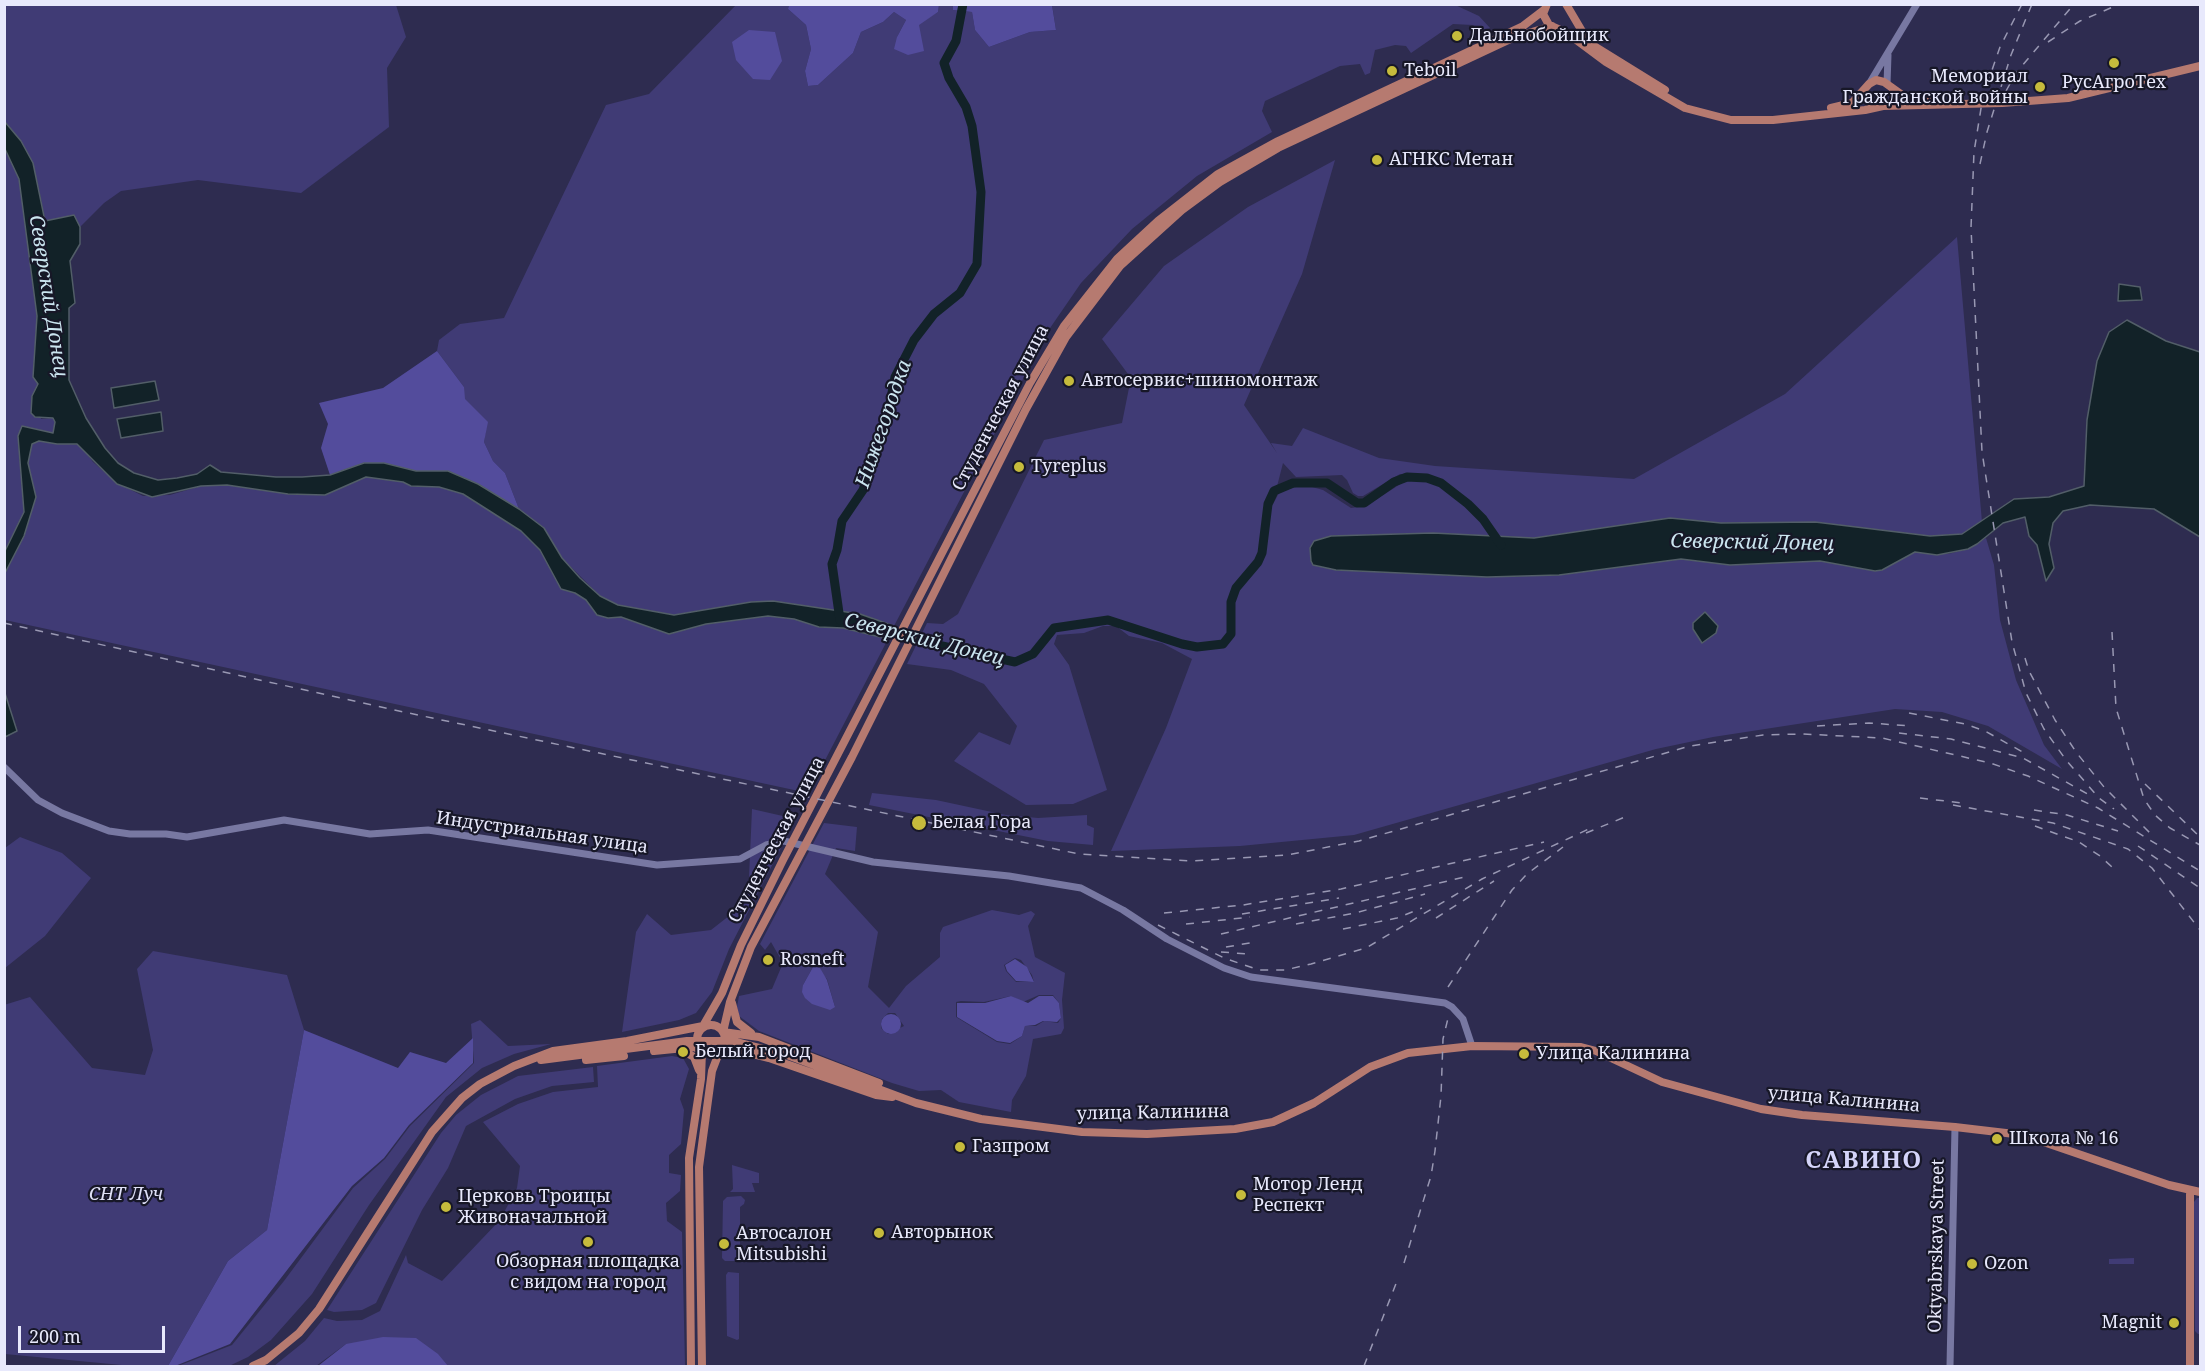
<!DOCTYPE html>
<meta charset="utf-8">
<style>
body{margin:0}
#map{position:relative;width:2205px;height:1371px;overflow:hidden;background:#2e2c50;font-family:"Noto Serif",serif}
canvas{display:block}
.frame{position:absolute;inset:0;border:6px solid #e8e9fc;pointer-events:none}
.scale{position:absolute;left:18px;top:1326px;width:147px;height:27px;box-sizing:border-box;border:3px solid #e8e9fc;border-top:0;padding-left:8px;font-size:18px;line-height:21px;white-space:nowrap;color:#e8e9fc;-webkit-text-stroke:4px #171727;paint-order:stroke}
</style>
<div id="map">
<canvas width="2205" height="1371"></canvas>
<div class="frame"></div>
<div class="scale">200 m</div>
</div>
<script>
const c = document.querySelector('canvas').getContext('2d');
c.lineJoin = 'round';
function paint(path, color) { c.fillStyle = color; c.fill(path, 'evenodd'); }
const toPath = rows => new Path2D(rows.map(r => 'M' + r).join(''));
function stroke(path, color, width, dash) { c.strokeStyle = color; c.lineWidth = width; c.lineCap = dash ? 'butt' : 'round'; c.setLineDash(dash || []); c.stroke(path); }
function label(font, color, halo, rows, align = 'center') {
  c.font = font + ' "Noto Serif",serif'; c.lineWidth = 4.5; c.setLineDash([]); c.textBaseline = 'middle'; c.strokeStyle = halo; c.fillStyle = color; for (const [text, x, y, turn = 0] of rows) {
    c.save(); c.translate(x, y); c.rotate((+turn || 0) * Math.PI / 180); c.textAlign = isNaN(turn) ? turn : align; if (halo) c.strokeText(text, 0, 0); c.fillText(text, 0, 0); c.restore();
  }
}
paint(toPath([
 [1052,4,1453,4,1479,16,1490,28,1482,31,1473,25,1453,24,1411,53,1406,46,1395,45,1375,50,1370,73,1365,75,1360,64,1340,66,1265,101,1262,111,1272,132,1197,176,1132,229,1081,283,1048,331,894,626,860,614,773,601,751,602,674,615,618,605,600,596,562,558,544,528,519,509,505,473,493,461,484,442,487,422,464,399,464,387,437,351,439,340,460,324,504,318,606,105,649,94,736,5,789,5,788,9,806,25,811,49,805,71,808,86,818,85,853,53,861,32,883,22,894,12,906,20,897,37,938,12,939,5,953,5,953,10,972,12,975,30,989,47,1030,32,1056,30],
 [5,5,396,5,406,37,387,68,389,127,301,193,198,180,121,191,104,203,80,227,74,215,71,215,46,223,37,180,21,141,5,122],
 [4,149,14,165,21,187,37,316,33,377,38,384,35,389,41,419,53,418,55,422,53,433,23,426,18,436,24,512,5,551],
 [1335,160,1302,274,1244,405,1277,453,1271,443,1292,446,1303,428,1379,458,1435,466,1634,479,1785,394,1957,237,1982,522,1962,534,1930,536,1815,522,1721,523,1670,518,1534,538,1433,533,1331,536,1313,565,1336,570,1487,577,1559,575,1681,559,1730,565,1820,561,1875,571,1915,552,1948,554,1968,549,1986,538,1994,565,2000,620,2016,680,2044,745,2062,769,1988,726,1942,712,1895,709,1713,737,1656,749,1354,835,1240,846,1111,851,1166,728,1192,659,1162,643,1129,636,1116,626,1103,626,1084,633,1057,635,1054,644,1069,665,1107,790,1073,804,1026,805,954,761,979,732,1010,745,1017,726,984,684,951,670,907,664,927,623,943,624,958,614,1044,440,1122,423,1131,378,1102,339,1164,266,1248,207],
 [1283,463,1296,477,1342,475,1347,480,1353,493,1358,496,1363,496,1400,474,1426,475,1402,483,1366,506,1351,508,1323,490,1305,485,1280,491,1272,506],
 [39,441,80,445,93,462,117,483,143,496,170,495,201,486,227,485,288,494,325,495,366,476,403,482,411,486,439,487,463,494,521,531,540,550,561,589,575,593,586,600,597,615,608,618,621,617,669,634,706,624,768,616,794,619,819,627,843,628,888,639,808,793,5,620,4,573,29,520,29,452,32,444],
 [872,793,936,800,1006,815,1038,818,1087,815,1087,825,1094,828,1093,845,1048,841,869,805],
 [752,809,796,819,729,949,712,992,696,1013,679,1020,622,1032,636,932,647,914,671,935,711,930,748,901],
 [824,823,857,827,855,851,836,848,825,874,878,932,868,987,889,1008,906,986,940,957,940,933,943,927,992,910,1019,915,1031,911,1035,914,1028,926,1035,957,1065,973,1062,1000,1064,1028,1061,1034,1033,1039,1026,1076,1012,1100,1011,1112,959,1102,941,1090,919,1091,892,1083,759,1031,739,1016,737,1007,739,996,772,989,783,963,771,942,765,950,760,944],
 [1015,958,1021,960,1032,975,1034,982,1016,982,1006,971,1004,965],
 [813,967,827,979,835,1007,803,985],
 [1039,995,1053,995,1059,1003,1061,1018,1058,1023,1044,1021,1036,1026,1025,1026,1022,1036,1010,1044,997,1042,956,1017,956,1002,961,1001,984,1002,1011,996,1023,1002],
 [888,1013,895,1013,904,1026,888,1034,881,1028,882,1019],
 [20,837,62,853,91,878,45,936,5,968,5,848],
 [153,951,287,975,304,1030,267,1230,228,1261,168,1366,132,1366,5,1354,4,1005,30,997,92,1068,145,1075,153,1050,137,969],
 [480,1020,508,1046,551,1044,514,1054,482,1068,446,1097,369,1205,312,1294,271,1340,248,1357,229,1366,178,1366,232,1345,284,1281,353,1188,385,1159,410,1126,474,1063,471,1024],
 [672,1056,683,1058,689,1069,680,1099,684,1110,681,1144,669,1155,669,1173,681,1175,680,1191,666,1203,667,1221,682,1232,685,1366,448,1366,346,1344,316,1366,274,1366,305,1341,324,1318,337,1321,362,1320,380,1311,406,1255,408,1263,442,1281,500,1220,517,1188,520,1166,483,1122,518,1104,553,1092,598,1087,597,1066],
 [593,1067,594,1082,552,1086,515,1099,466,1126,448,1168,422,1210,376,1303,362,1310,334,1312,327,1310,441,1133,456,1115,481,1095,518,1076],
 [732,1165,759,1173,759,1183,752,1183,755,1192,730,1192,733,1189],
 [727,1197,741,1196,745,1200,744,1204,740,1207,740,1256,737,1261,725,1261,722,1258,723,1201],
 [2197,1198,2200,1198,2200,1334,2198,1334,2195,1331,2194,1202],
 [2134,1258,2134,1264,2109,1264,2109,1259],
 [728,1272,739,1273,739,1339,737,1340,727,1336,726,1275]
]), '#403b75');
paint(toPath([
 [789,5,789,4,939,5,938,12,919,25,924,51,908,55,894,49,897,37,906,20,894,12,883,22,861,32,853,53,818,85,808,86,805,71,811,49,806,25,788,9],
 [953,5,1052,5,1056,30,1030,32,989,47,975,30,972,12,953,10],
 [749,30,775,32,782,61,770,80,753,79,736,60,732,42],
 [437,351,464,387,465,399,488,422,484,442,493,461,505,473,519,509,478,484,448,471,416,471,384,463,364,463,330,475,321,448,328,424,319,403,383,388],
 [1015,959,1027,967,1034,982,1016,981,1007,971,1005,965],
 [813,967,820,968,827,980,835,1007,830,1010,812,1004,805,998,802,992,803,985],
 [1011,996,1028,1003,1039,996,1053,996,1059,1003,1061,1018,1057,1022,1043,1021,1035,1025,1025,1026,1022,1036,1010,1043,997,1041,957,1017,957,1003,985,1003],
 '881 1024a10 10 0 1 1 20 0a10 10 0 1 1-20 0Z',
 [304,1030,398,1068,410,1052,446,1063,473,1038,473,1063,409,1125,384,1158,352,1186,230,1344,175,1366,168,1366,228,1261,267,1230],
 [383,1337,416,1338,438,1354,448,1366,318,1366,346,1344]
]), '#534c9c');
const water = toPath([
 [5,122,21,141,33,163,45,221,74,215,80,227,80,244,70,261,75,303,69,308,69,380,86,418,105,448,118,463,134,473,158,480,177,478,197,474,210,465,221,472,276,477,302,477,330,475,364,463,384,463,416,471,448,471,478,484,519,509,544,528,562,558,580,578,600,596,618,605,674,615,751,602,773,601,860,614,894,626,888,639,843,628,819,627,794,619,768,616,706,624,669,634,621,617,608,618,597,615,586,600,575,593,561,589,540,550,521,531,463,494,439,487,411,486,403,482,366,477,325,495,288,494,227,485,201,486,152,497,117,484,77,444,57,444,39,441,32,444,28,463,36,497,24,536,5,573,5,551,24,512,18,436,22,426,53,433,55,422,53,418,35,417,31,413,32,396,38,384,33,377,37,316,19,179,5,149,5,122],
 [2119,284,2140,287,2142,300,2118,301,2119,284],
 [2127,320,2166,341,2200,352,2200,537,2154,509,2090,505,2063,511,2053,523,2049,544,2054,568,2046,581,2037,545,2029,536,2025,517,2003,523,1977,544,1968,549,1937,555,1915,552,1882,570,1875,571,1820,561,1730,565,1681,559,1559,575,1487,577,1336,570,1313,565,1311,561,1310,548,1314,541,1331,536,1433,533,1534,538,1670,518,1721,523,1815,522,1930,536,1962,534,2014,499,2049,497,2084,486,2087,420,2097,361,2109,332,2127,320],
 [155,381,159,400,114,408,111,388,155,381],
 [161,412,163,431,121,438,117,419,161,412],
 [1705,612,1718,626,1716,633,1702,643,1693,629,1693,623,1705,612],
 [4,690,17,731,5,737,4,737,4,690]
]);
paint(water, '#122228');
stroke(water, '#525e68', 1.5);
stroke(toPath([
 [840,620,832,564,837,550,842,521,863,490,886,424,895,377,914,340,934,314,960,293,977,264,981,192,972,126,966,107,949,78,944,63,956,41,963,4],
 [880,629,933,644,1015,662,1033,654,1054,628,1108,620,1182,644,1197,647,1223,644,1231,634,1231,602,1236,588,1258,562,1262,553,1268,504,1274,491,1293,483,1327,483,1357,503,1364,503,1394,482,1407,477,1427,478,1441,483,1468,504,1483,519,1501,545]
]), '#122228', 9);
stroke(toPath([
 [1869,84,1917,4],
 [1887,84,1888,55],
 [4,767,38,800,62,813,109,831,130,834,166,834,187,837,284,820,370,834,428,830,657,865,740,859,766,845,784,841,873,862,1009,876,1081,888,1123,910,1167,939,1224,968,1251,977,1445,1003,1452,1007,1463,1019,1472,1046],
 [1950,1366,1955,1127]
]), '#7878a2', 7);
stroke(toPath([
 [1547,4,1543,14,1549,25,1567,33,1606,62,1685,108,1731,120,1773,120,1865,110,1883,106,2002,103,2068,98,2200,66],
 [1566,4,1589,43,1665,90],
 [1831,108,1852,103,1869,84,1876,80,1884,82,1905,97,1934,99],
 [732,1003,737,1022,751,1033],
 '697 1039a14 14 0 1 1 28 0a14 14 0 1 1-28 0Z',
 [682,1050,694,1057,699,1070],
 [654,1051,694,1047,702,1051,701,1079,689,1158,691,1366],
 [541,1060,687,1041,733,1041,787,1055,916,1103,981,1119,1082,1132,1147,1134,1235,1129,1273,1122,1314,1103,1370,1067,1408,1053,1472,1046,1581,1047,1596,1051,1662,1082,1761,1109,1802,1115,1955,1127,2023,1135,2169,1185,2200,1192],
 [586,1060,624,1056],
 [879,1083,759,1037,723,1032,730,1002,751,947,852,757,1026,409,1066,337,1120,266,1182,210,1220,182,1278,148,1515,37,1552,26],
 [2190,1191,2190,1366],
 [253,1366,266,1360,299,1333,319,1309,432,1132,462,1098,480,1084,514,1066,553,1051,627,1041,703,1026,722,993,741,945,783,860,1030,383,1064,326,1117,259,1158,221,1218,174,1278,141,1523,26,1544,10],
 [702,1366,699,1167,712,1071,720,1050,737,1050,769,1058,876,1095,892,1097]
]), '#b67a70', 8);
stroke(toPath([
 [2022,4,2000,47,1983,96,1974,152,1971,228,1982,452,2012,642,2026,693,2044,729,2066,760,2099,798,2114,809],
 [2048,42,2080,21,2120,4],
 [2006,91,2016,73,2074,4],
 [1980,164,1987,132,2011,55,2032,4],
 [4,623,399,711,1079,854,1193,861,1287,855,1359,841,1690,746,1763,735,1802,734,1882,738,1990,763,2028,776,2098,808,2200,871],
 [2112,632,2116,708,2144,799,2155,815,2170,828,2200,845],
 [2025,658,2029,671,2055,720,2076,752,2104,787,2151,834],
 [1909,713,1965,724,1985,731,2028,755],
 [1817,726,1869,723,1912,726],
 [1899,733,1951,739,2023,758,2093,797],
 [2145,784,2200,837],
 [1920,798,1962,803],
 [1953,805,2053,823,2128,849,2152,868,2200,930],
 [2034,810,2067,815,2118,831],
 [2035,826,2079,842,2100,856,2113,868],
 [1586,833,1625,817],
 [2138,846,2200,888],
 [1164,913,1243,905,1341,889,1544,842],
 [1242,914,1339,898],
 [1436,918,1494,881],
 [1186,924,1250,917],
 [1296,924,1355,913,1425,894],
 [1158,925,1224,958,1259,970,1285,970,1311,964,1366,948,1482,879,1593,827],
 [1343,929,1397,918,1422,908],
 [1221,934,1469,876],
 [1226,947,1255,942],
 [1221,952,1247,954],
 [1448,987,1512,890,1527,874,1563,847],
 [1404,1263,1431,1176,1435,1151,1441,1096,1443,1039,1449,1014],
 [1364,1366,1397,1281]
]), '#9998b3', 1.5, [8, 8]);
for (const [x, y, r, color] of [
 [1457,36,6,"#c6bb3c"],
 [2114,63,6,"#c6bb3c"],
 [1392,71,6,"#c6bb3c"],
 [2040,87,6,"#c6bb3c"],
 [1377,160,6,"#c6bb3c"],
 [1069,381,6,"#c6bb3c"],
 [1019,467,6,"#c6bb3c"],
 [919,823,8,"#c6bb3c"],
 [768,960,6,"#c6bb3c"],
 [683,1052,6,"#c6bb3c"],
 [1524,1054,6,"#c6bb3c"],
 [1997,1139,6,"#c6bb3c"],
 [960,1147,6,"#c6bb3c"],
 [1241,1195,6,"#c6bb3c"],
 [446,1207,6,"#c6bb3c"],
 [879,1233,6,"#c6bb3c"],
 [588,1242,6,"#c6bb3c"],
 [724,1244,6,"#c6bb3c"],
 [1972,1264,6,"#c6bb3c"],
 [2174,1323,6,"#c6bb3c"]
]) { const dot = new Path2D(); dot.arc(x, y, r, 0, 2 * Math.PI); c.fillStyle = color; c.fill(dot); stroke(dot, '#171727', 2); }
label('18px', '#e8e9fc', '#171727', [
 ["Дальнобойщик",1469,36],
 ["Teboil",1404,71],
 ["Мемориал",2028,77,"right"],
 ["Гражданской войны",2028,98,"right"],
 ["РусАгроТех",2114,83,"center"],
 ["АГНКС Метан",1389,160],
 ["Автосервис+шиномонтаж",1081,381],
 ["Tyreplus",1031,467],
 ["Белая Гора",932,823],
 ["Rosneft",780,960],
 ["Белый город",695,1052],
 ["Улица Калинина",1536,1054],
 ["Школа № 16",2009,1139],
 ["Газпром",972,1147],
 ["Мотор Ленд",1253,1185],
 ["Респект",1253,1206],
 ["Церковь Троицы",458,1197],
 ["Живоначальной",458,1218],
 ["Авторынок",891,1233],
 ["Автосалон",736,1234],
 ["Mitsubishi",736,1255],
 ["Обзорная площадка",588,1262,"center"],
 ["с видом на город",588,1283,"center"],
 ["Ozon",1984,1264],
 ["Magnit",2162,1323,"right"]
], 'left');
label('18px', '#e8e9fc', '#171727', [
 ["Студенческая улица",1001,408,-62],
 ["Индустриальная улица",542,833,8],
 ["Студенческая улица",777,840,-62],
 ["улица Калинина",1844,1100,5],
 ["улица Калинина",1153,1113,-1],
 ["Oktyabrskaya Street",1937,1246,-89]
]);
label('italic 18px', '#dfe0f7', '#171727', [
 ["СНТ Луч",126,1195]
]);
label('italic 20px', '#cbe5f0', '#171727', [
 ["Северский Донец",48,296,81],
 ["Нижегородка",884,424,-71],
 ["Северский Донец",1752,543,1],
 ["Северский Донец",924,640,14]
]);
c.letterSpacing = '1.5px';
label('bold 24px', '#d4d4f9', '#171727', [
 ["САВИНО",1864,1161]
]);
c.letterSpacing = '0px';
</script>
